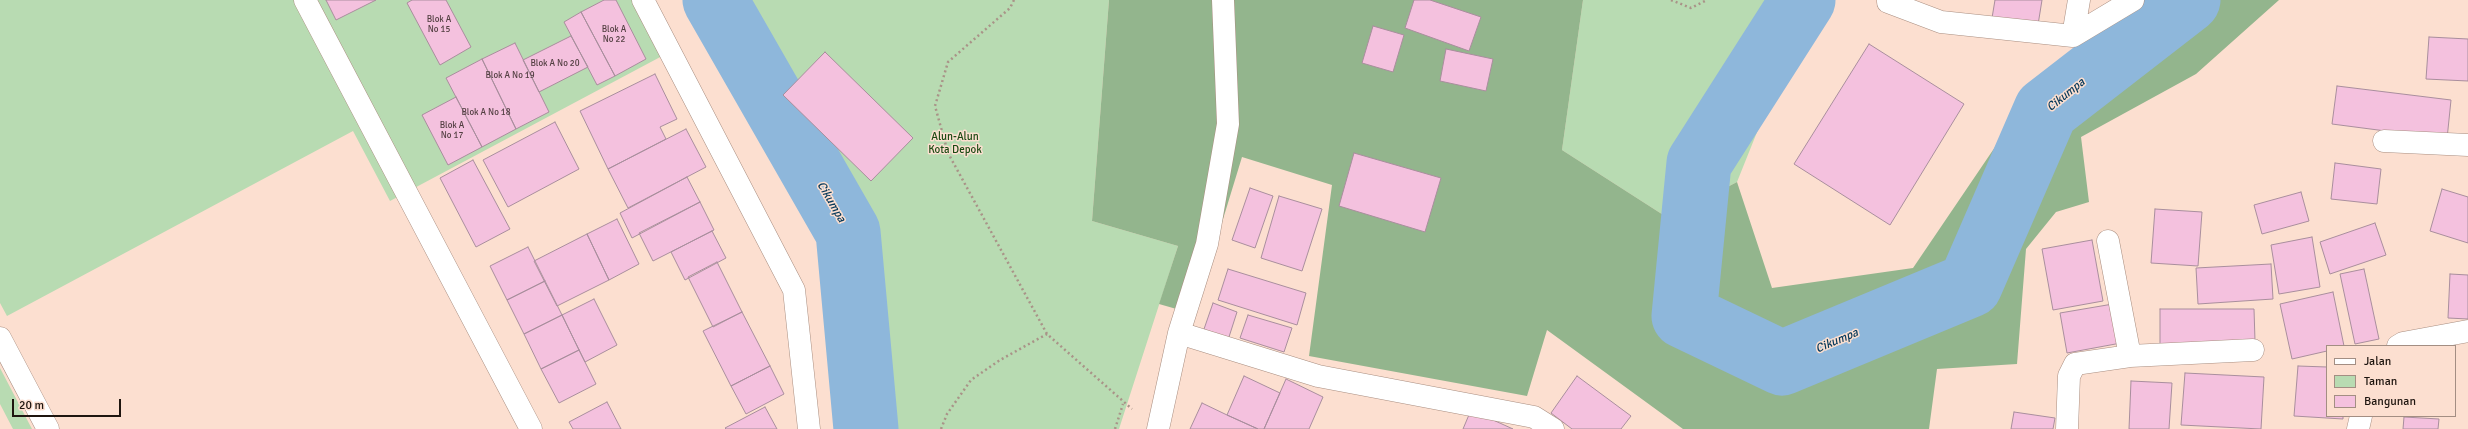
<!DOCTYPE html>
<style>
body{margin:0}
#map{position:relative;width:2468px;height:429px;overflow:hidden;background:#fcdfd0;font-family:Signika,sans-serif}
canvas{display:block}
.legend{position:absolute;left:2326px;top:345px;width:130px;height:72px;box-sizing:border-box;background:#fcdfd0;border:1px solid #a38e83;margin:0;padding:5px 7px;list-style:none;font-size:12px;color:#1e150f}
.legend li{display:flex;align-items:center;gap:8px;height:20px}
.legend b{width:20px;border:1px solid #a38e83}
.scale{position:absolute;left:12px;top:399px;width:109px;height:18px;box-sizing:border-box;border:2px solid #1e150f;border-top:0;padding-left:5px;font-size:12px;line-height:14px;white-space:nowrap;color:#1e150f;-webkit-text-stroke:3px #fcdfd0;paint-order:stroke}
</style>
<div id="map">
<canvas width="2468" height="429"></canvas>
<ul class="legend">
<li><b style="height:5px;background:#fff"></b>Jalan</li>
<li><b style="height:11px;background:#b8dbb2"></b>Taman</li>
<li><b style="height:11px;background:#f4c1de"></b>Bangunan</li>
</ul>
<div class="scale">20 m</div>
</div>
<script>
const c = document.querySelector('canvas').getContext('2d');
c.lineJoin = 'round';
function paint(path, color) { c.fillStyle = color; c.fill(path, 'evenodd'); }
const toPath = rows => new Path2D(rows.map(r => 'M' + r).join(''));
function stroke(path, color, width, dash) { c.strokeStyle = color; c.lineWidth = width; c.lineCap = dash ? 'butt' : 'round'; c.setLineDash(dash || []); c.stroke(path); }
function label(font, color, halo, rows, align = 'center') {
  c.font = font + ' Signika,sans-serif'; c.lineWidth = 3; c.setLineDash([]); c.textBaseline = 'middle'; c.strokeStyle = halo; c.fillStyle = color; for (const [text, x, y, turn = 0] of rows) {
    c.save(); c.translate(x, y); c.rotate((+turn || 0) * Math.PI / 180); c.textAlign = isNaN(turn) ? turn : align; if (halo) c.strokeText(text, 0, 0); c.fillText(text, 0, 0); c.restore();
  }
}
paint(toPath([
 [0,0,635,0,664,55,390,201,353,131,7,316,0,303],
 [715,0,1109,0,1092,221,1178,246,1119,429,859,429,840,231,734,17],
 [1583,0,1810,0,1737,182,1668,218,1562,150],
 [0,368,32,429,13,429,0,404]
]), '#b8dbb2');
paint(toPath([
 [1109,0,1583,0,1562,150,1668,218,1737,182,1772,288,1913,268,2012,122,2154,0,2279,0,2196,74,2081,137,2089,202,2056,212,2026,249,2017,364,1937,369,1929,429,1683,429,1547,330,1527,396,1309,356,1332,185,1242,157,1194,314,1159,304,1178,246,1092,221]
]), '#93b58d');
stroke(toPath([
 [715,0,848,232,866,429],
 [1803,0,1699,163,1684,316,1782,363,1970,285,2046,110,2188,0]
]), '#8eb7db', 65);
const building = toPath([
 [326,0,376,0,336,20,326,0],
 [412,0,446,0,471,47,440,65,407,3,412,0],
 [604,0,616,0,646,59,615,76,581,12,604,0],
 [1414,0,1430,0,1481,17,1469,51,1405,28,1414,0],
 [1995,0,2042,0,2037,31,1991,24,1995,0],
 [581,12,615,76,597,85,564,22,581,12],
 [1373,26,1404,35,1393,72,1362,63,1373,26],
 [571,36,588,67,539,92,523,60,571,36],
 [2429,37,2468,39,2468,81,2426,79,2429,37],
 [515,43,549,112,516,129,482,59,515,43],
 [1869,44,1964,104,1890,225,1794,164,1869,44],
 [1446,49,1493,59,1486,91,1440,81,1446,49],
 [825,52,913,138,871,181,783,95,825,52],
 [482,59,516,129,482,147,446,78,482,59],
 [655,74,677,119,660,127,666,139,608,169,580,111,655,74],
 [2337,86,2451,100,2447,139,2332,124,2337,86],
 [456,97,482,147,448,165,422,115,456,97],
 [555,122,579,169,508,207,483,160,555,122],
 [686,129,706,167,628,208,608,169,686,129],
 [1354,153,1441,178,1425,232,1339,206,1354,153],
 [473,160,510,229,476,247,440,178,473,160],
 [2335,163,2381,169,2377,204,2331,199,2335,163],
 [687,177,700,202,632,238,620,213,687,177],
 [1250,188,1273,196,1255,248,1232,240,1250,188],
 [2442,189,2468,197,2468,243,2430,231,2442,189],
 [2301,192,2309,221,2262,234,2254,205,2301,192],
 [1279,196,1322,209,1302,271,1261,258,1279,196],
 [700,202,714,230,653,261,639,233,700,202],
 [2155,209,2202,212,2198,266,2151,263,2155,209],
 [617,219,639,264,609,280,587,234,617,219],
 [2375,223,2386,255,2330,274,2320,242,2375,223],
 [712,231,726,258,685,280,671,252,712,231],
 [587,234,609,280,557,306,534,261,587,234],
 [2312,237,2320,287,2279,294,2271,245,2312,237],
 [2092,240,2103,301,2053,310,2042,249,2092,240],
 [528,247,545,281,507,300,490,266,528,247],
 [717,262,742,312,713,327,688,277,717,262],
 [2271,264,2273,299,2198,304,2196,268,2271,264],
 [1228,269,1306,293,1297,325,1218,300,1228,269],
 [2364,269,2379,339,2355,344,2340,274,2364,269],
 [2450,274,2468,275,2468,319,2448,318,2450,274],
 [545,281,562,315,524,334,507,300,545,281],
 [2333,292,2344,346,2327,346,2327,351,2292,359,2280,304,2333,292],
 [594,299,617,345,585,362,562,315,594,299],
 [1213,303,1237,312,1228,340,1203,332,1213,303],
 [2113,304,2121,343,2067,353,2060,313,2113,304],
 [2160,309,2254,309,2255,341,2160,345,2160,309],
 [742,312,770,366,731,386,703,331,742,312],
 [562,315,579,350,541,369,524,334,562,315],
 [1248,315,1292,328,1284,352,1240,338,1248,315],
 [579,350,596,384,559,403,541,369,579,350],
 [770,366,784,394,746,414,731,386,770,366],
 [2298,366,2327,367,2327,416,2343,416,2343,419,2294,416,2298,366],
 [2185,373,2264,377,2261,429,2181,425,2185,373],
 [1244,376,1280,393,1264,429,1258,429,1227,415,1244,376],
 [1577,376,1631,416,1621,429,1572,429,1551,413,1577,376],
 [1286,379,1323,397,1309,429,1264,429,1286,379],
 [2131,381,2172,383,2169,429,2129,429,2131,381],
 [607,402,621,429,573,429,569,422,607,402],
 [1202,403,1227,415,1258,429,1190,429,1202,403],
 [765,407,777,429,726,429,725,428,765,407],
 [1471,410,1513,429,1463,429,1471,410],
 [2014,412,2055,418,2053,429,2011,429,2014,412],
 [2404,417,2439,419,2438,429,2403,429,2404,417]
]);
paint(building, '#f4c1de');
stroke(building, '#a98e9d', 1);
const street = toPath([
 [305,0,531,429],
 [643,0,794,290,809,429],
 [1888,0,1888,2,1941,22,2073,36,2133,0],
 [2073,36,2079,0],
 [2384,141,2468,145],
 [1179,333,1207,244,1228,124,1223,0],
 [0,338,48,429],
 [2398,346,2403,343,2468,331],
 [2130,356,2253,350],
 [1158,429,1179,333,1318,376,1534,417,1553,429],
 [2067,429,2069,376,2075,364,2130,356,2108,241],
 [2358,429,2361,416]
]);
stroke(street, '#a98e80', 23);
stroke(toPath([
 [1014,0,1010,8,948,62,935,106,948,153,1047,334,1132,409],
 [1671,0,1691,8,1707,0],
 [941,429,947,414,971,380,1000,360,1047,334],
 [1115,429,1123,404]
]), '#a99388', 2.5, [2, 3]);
stroke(street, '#fff', 22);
label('9px', '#544043', null, [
 ["Blok A",439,20],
 ["No 15",439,30],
 ["Blok A",614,30],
 ["No 22",614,40],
 ["Blok A No 20",555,64],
 ["Blok A No 19",510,76],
 ["Blok A No 18",486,113],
 ["Blok A",452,126],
 ["No 17",452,136]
]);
label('11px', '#1b4a13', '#fcdfd0', [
 ["Alun-Alun",955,137],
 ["Kota Depok",955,150]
]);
label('italic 12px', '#05385a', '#fcdfd0', [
 ["Cikumpa",2066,95,-39],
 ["Cikumpa",831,202,60],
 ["Cikumpa",1837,341,-23]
]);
</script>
